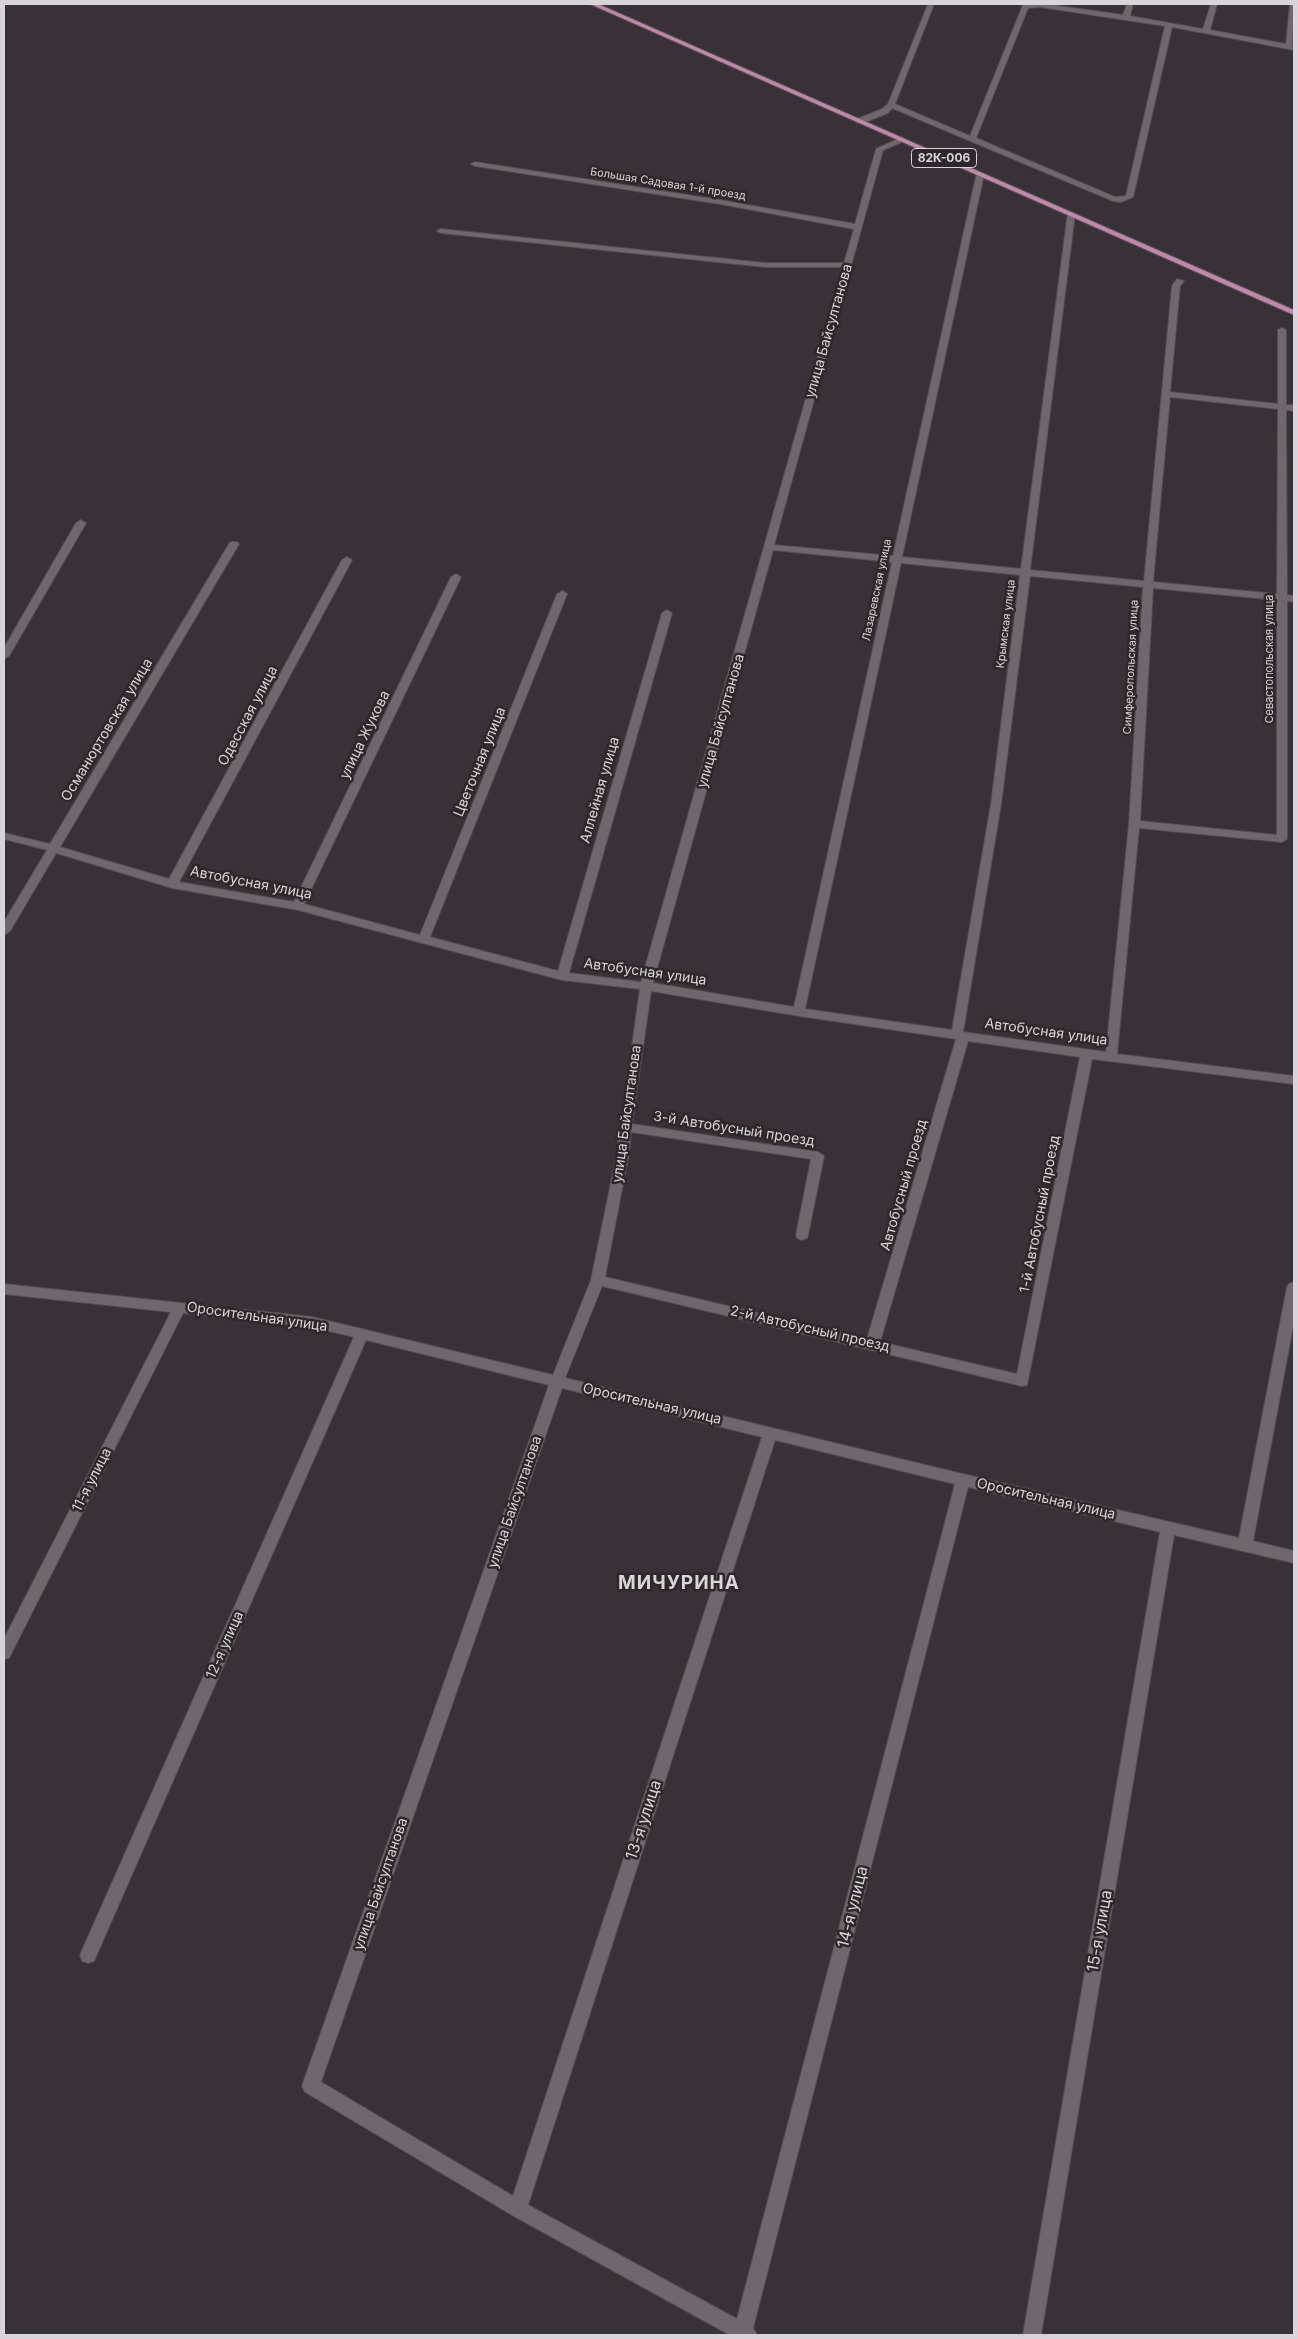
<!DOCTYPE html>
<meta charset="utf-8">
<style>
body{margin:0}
#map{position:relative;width:1298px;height:2339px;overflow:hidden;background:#383135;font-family:Inter,sans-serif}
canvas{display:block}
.frame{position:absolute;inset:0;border:5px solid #d9d4d7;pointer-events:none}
</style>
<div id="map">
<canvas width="1298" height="2339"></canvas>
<div class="frame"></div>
</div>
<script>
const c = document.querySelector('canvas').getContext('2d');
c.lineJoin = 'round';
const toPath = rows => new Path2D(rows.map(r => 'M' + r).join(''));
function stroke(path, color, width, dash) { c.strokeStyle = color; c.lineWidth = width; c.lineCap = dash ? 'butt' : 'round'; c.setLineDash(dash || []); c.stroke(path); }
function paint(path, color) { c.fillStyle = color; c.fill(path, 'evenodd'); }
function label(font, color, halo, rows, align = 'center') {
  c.font = font + ' Inter,sans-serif'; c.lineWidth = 5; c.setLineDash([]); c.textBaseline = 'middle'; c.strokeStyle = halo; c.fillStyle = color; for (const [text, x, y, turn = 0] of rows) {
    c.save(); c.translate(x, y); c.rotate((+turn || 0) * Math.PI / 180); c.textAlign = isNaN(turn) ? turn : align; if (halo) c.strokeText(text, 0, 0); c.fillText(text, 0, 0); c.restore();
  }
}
const minor = toPath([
 [928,4,934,4,895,104,970,136,1023,5,1045,4,1123,15,1127,4,1133,4,1130,16,1203,29,1211,4,1217,4,1210,30,1286,44,1290,4,1294,4,1292,46,1294,50,1172,27,1133,197,1121,202,1113,201,892,108,888,113,863,123,857,123,857,119,882,109,888,104,928,4],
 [1040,7,1165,26,1126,196,1115,197,976,138,1028,8,1040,7],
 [900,138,907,140,883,150,774,545,893,556,977,172,984,174,902,557,1021,569,1068,212,1075,214,1030,570,1144,581,1172,286,1177,279,1184,281,1180,286,1170,392,1278,404,1278,330,1282,328,1286,330,1286,405,1294,405,1294,411,1286,410,1287,595,1294,596,1294,602,1287,601,1287,839,1282,842,1139,828,1117,1054,1294,1076,1294,1084,1092,1059,1027,1385,1022,1386,602,1286,565,1378,963,1474,1239,1538,1287,1287,1289,1284,1294,1282,1294,1321,1253,1541,1294,1551,1294,1563,1174,1535,1041,2335,1023,2335,1160,1532,968,1487,753,2328,757,2335,730,2335,512,2215,305,2092,302,2086,549,1385,366,1340,94,1961,88,1963,82,1961,80,1955,354,1337,312,1327,183,1313,9,1658,4,1659,4,1639,171,1312,4,1294,4,1284,312,1317,553,1375,591,1280,617,1153,640,989,562,980,298,910,172,888,56,853,10,931,4,935,4,922,47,850,4,839,4,833,50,844,229,544,231,542,237,542,239,544,60,847,169,879,342,560,347,557,352,560,179,882,294,902,451,577,456,574,461,577,304,904,420,935,557,594,562,591,565,592,567,594,430,937,558,971,662,613,667,610,672,613,569,973,641,982,843,267,765,267,441,233,437,231,441,229,765,263,844,263,854,229,720,204,475,166,471,164,475,162,720,200,855,224,876,149,900,138],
 [1170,397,1278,409,1277,594,1153,582,1170,397],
 [773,550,892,562,794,1007,653,983,773,550],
 [901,563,1020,575,991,804,952,1030,805,1009,901,563],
 [1030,576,1143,587,1129,824,1106,1052,963,1032,1001,804,1030,576],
 [1153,588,1277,600,1277,835,1140,821,1153,588],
 [651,991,799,1016,956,1039,867,1339,605,1277,629,1153,631,1132,811,1159,796,1235,797,1238,802,1240,807,1238,808,1235,824,1156,818,1152,632,1124,651,991],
 [968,1041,1080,1057,1017,1374,880,1342,968,1041],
 [562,1388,762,1437,513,2196,321,2082,562,1388],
 [775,1440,955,1484,737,2319,528,2205,775,1440],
 [81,520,86,523,9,656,4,659,4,648,76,523,81,520]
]);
const primary = toPath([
 [590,4,598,4,1294,310,1294,315,590,4]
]);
stroke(minor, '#534d51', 2);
stroke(primary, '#534d51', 2);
paint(minor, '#6f676c');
paint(primary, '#bf87aa');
label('11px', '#d9d4d7', '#2e272b', [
 ["Большая Садовая 1-й проезд",668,184,9],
 ["Лазаревская улица",877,590,-78],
 ["Крымская улица",1006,624,-83],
 ["Севастопольская улица",1270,659,-90],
 ["Симферопольская улица",1131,667,-87]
]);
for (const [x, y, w] of [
 [944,158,65]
]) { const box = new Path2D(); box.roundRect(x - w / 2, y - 9.5, w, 19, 4); c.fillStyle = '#2e272b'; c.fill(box); stroke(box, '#d9d4d7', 1); }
label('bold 12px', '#d9d4d7', null, [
 ["82К-006",944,158]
]);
label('14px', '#d9d4d7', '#2e272b', [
 ["улица Байсултанова",829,331,-74],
 ["Одесская улица",248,716,-62],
 ["улица Байсултанова",721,721,-74],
 ["Османюртовская улица",107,730,-59],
 ["улица Жукова",365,735,-64],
 ["Цветочная улица",480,762,-68],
 ["Аллейная улица",600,790,-74],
 ["Автобусная улица",251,883,11],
 ["Автобусная улица",645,972,8],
 ["Автобусная улица",1046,1032,8],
 ["улица Байсултанова",627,1114,-82],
 ["3-й Автобусный проезд",734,1129,9],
 ["Автобусный проезд",904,1185,-74],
 ["1-й Автобусный проезд",1040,1214,-79],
 ["Оросительная улица",257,1317,8],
 ["2-й Автобусный проезд",810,1329,13],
 ["Оросительная улица",652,1404,13],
 ["11-я улица",92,1480,-63],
 ["Оросительная улица",1046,1499,13],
 ["улица Байсултанова",515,1502,-71],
 ["12-я улица",225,1645,-66],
 ["улица Байсултанова",381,1884,-71]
]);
label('16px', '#d9d4d7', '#2e272b', [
 ["13-я улица",644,1820,-72],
 ["14-я улица",853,1907,-76],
 ["15-я улица",1100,1931,-80]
]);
c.letterSpacing = '1px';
label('bold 19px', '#d9d4d7', '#2e272b', [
 ["МИЧУРИНА",679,1583]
]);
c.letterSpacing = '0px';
</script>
